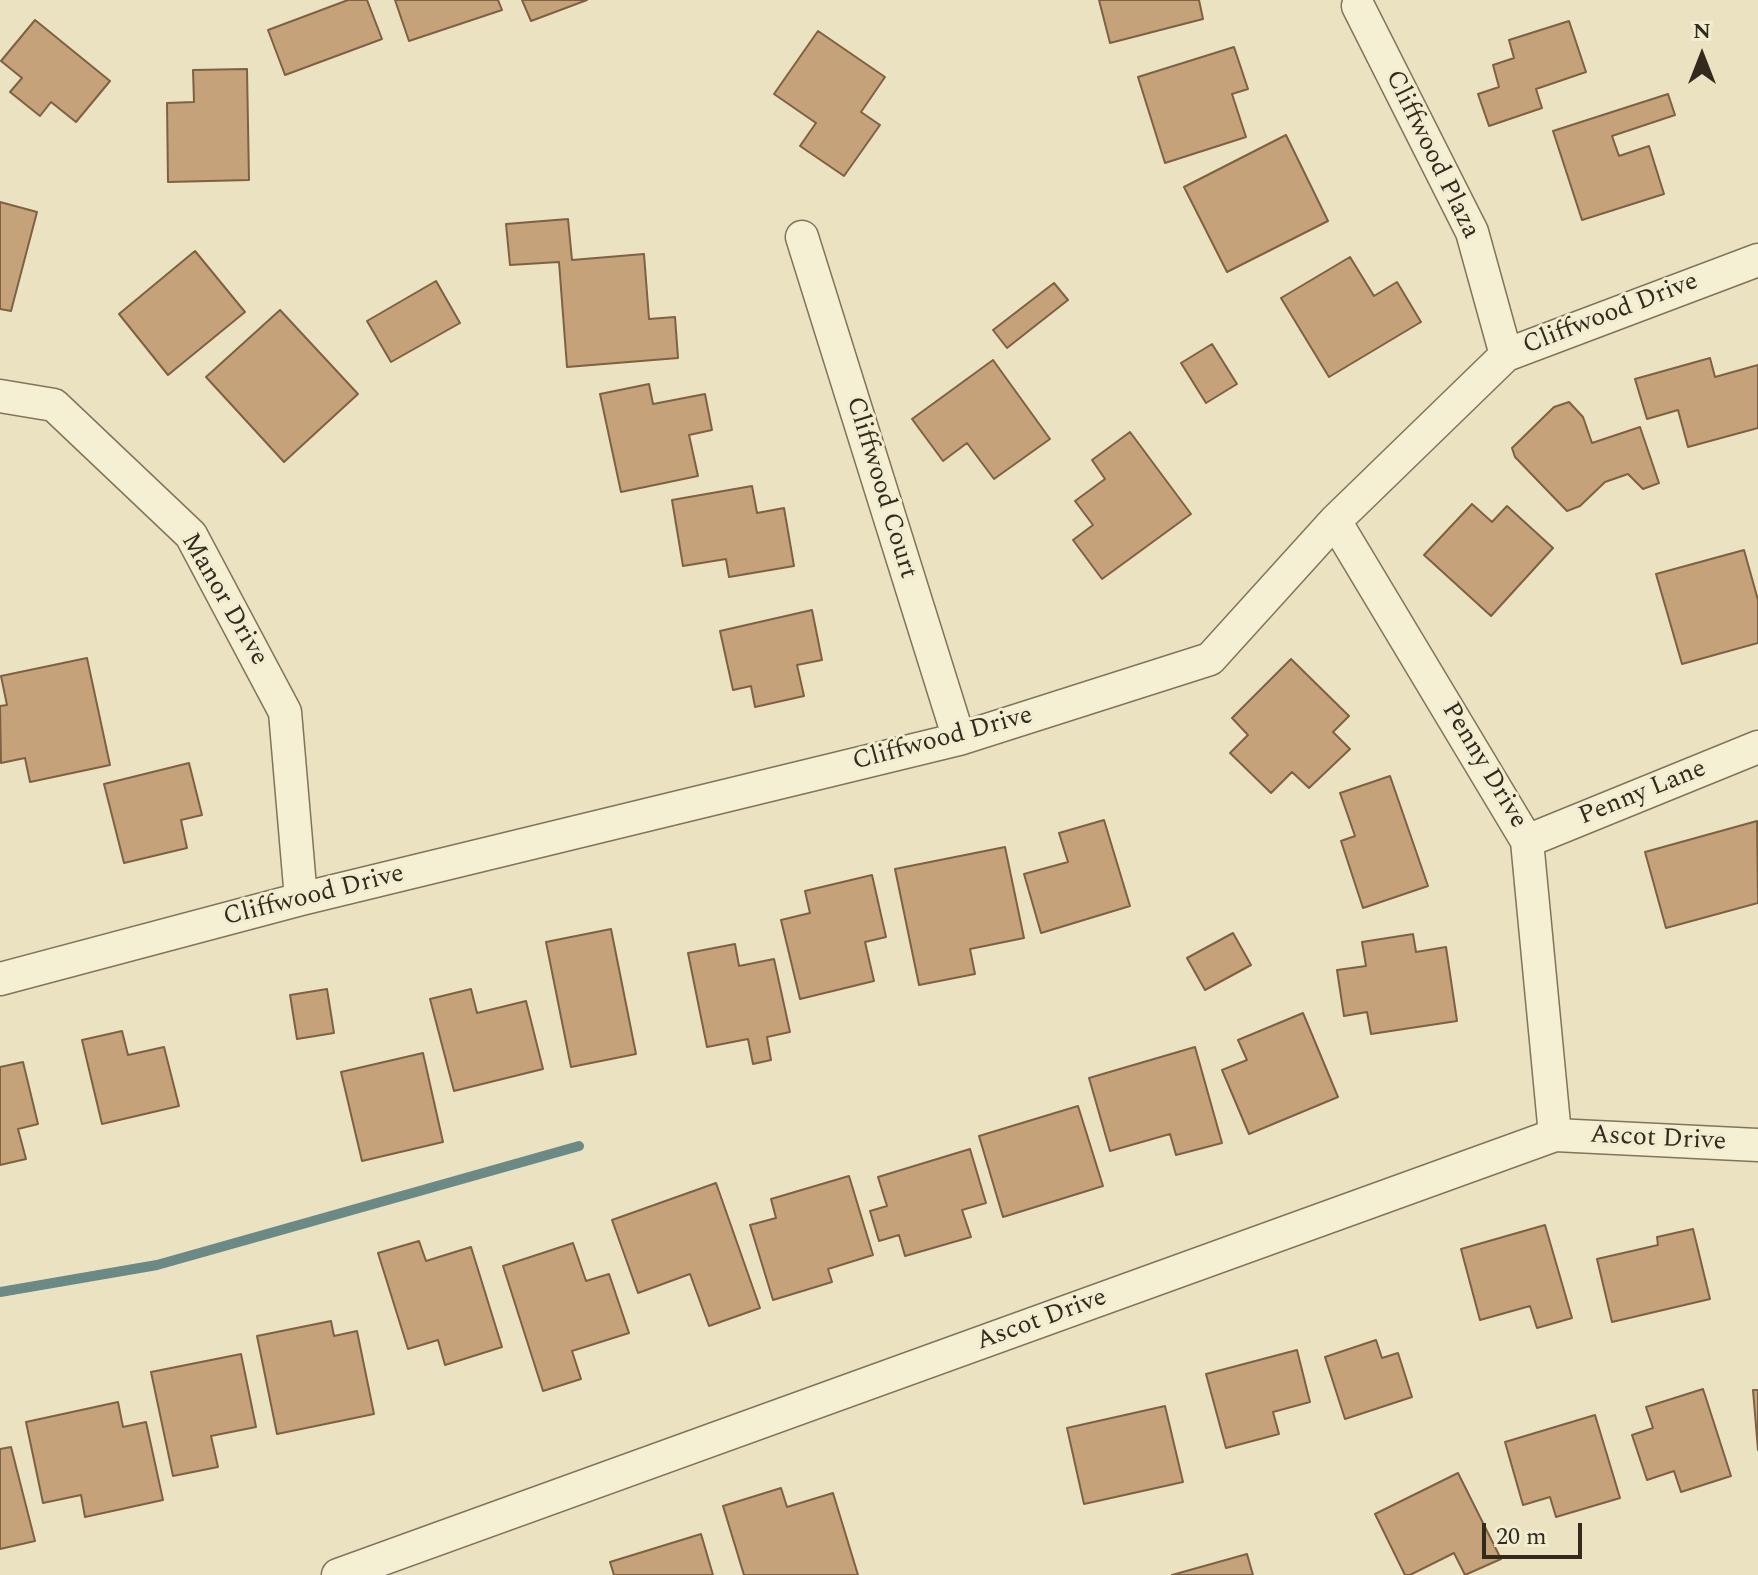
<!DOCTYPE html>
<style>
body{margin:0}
#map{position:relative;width:1758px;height:1575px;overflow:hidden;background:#eae2c1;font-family:Spectral,serif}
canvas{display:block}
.north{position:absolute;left:1662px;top:16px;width:80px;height:80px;-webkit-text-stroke:6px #f2ecd0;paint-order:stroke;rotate:0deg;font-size:22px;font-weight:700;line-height:32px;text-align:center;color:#322a1d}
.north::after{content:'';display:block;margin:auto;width:28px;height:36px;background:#322a1d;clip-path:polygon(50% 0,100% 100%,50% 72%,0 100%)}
.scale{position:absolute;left:1482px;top:1523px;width:100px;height:36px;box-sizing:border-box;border:4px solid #322a1d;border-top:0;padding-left:10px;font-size:24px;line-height:28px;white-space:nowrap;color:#322a1d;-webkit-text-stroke:6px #f2ecd0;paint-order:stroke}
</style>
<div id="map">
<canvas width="1758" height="1575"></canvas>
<div class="north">N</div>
<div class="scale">20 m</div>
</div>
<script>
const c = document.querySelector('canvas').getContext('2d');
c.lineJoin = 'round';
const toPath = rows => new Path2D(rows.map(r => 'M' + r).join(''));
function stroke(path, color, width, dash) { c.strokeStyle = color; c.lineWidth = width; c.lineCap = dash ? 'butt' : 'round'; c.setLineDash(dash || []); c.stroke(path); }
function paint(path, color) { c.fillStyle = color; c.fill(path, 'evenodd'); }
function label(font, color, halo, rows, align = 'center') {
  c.font = font + ' Spectral,serif'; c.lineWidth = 6; c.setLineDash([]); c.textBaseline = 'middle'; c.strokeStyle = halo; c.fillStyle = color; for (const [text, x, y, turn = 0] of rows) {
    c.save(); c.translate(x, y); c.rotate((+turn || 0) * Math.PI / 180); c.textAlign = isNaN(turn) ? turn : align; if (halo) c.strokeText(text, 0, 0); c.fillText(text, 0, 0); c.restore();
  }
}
stroke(toPath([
 [0,1292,157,1265,579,1146]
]), '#6b8985', 10);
const building = toPath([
 [348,0,367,0,382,39,285,75,268,30,348,0],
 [395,0,498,0,502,10,409,41,395,0],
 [522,0,587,0,531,21,522,0],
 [1099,0,1199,0,1203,19,1110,43,1099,0],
 [35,20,110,81,76,122,51,102,40,116,10,92,22,78,1,61,35,20],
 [1569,21,1586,72,1536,89,1542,108,1489,126,1478,94,1499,87,1493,65,1514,58,1509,40,1569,21],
 [818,31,885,77,861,112,880,125,844,176,800,146,816,123,774,94,818,31],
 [1234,47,1248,89,1232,94,1246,137,1165,163,1138,77,1234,47],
 [247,69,249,180,168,182,167,103,194,102,193,70,247,69],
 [1668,94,1675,115,1612,136,1619,156,1649,146,1664,194,1582,220,1553,131,1668,94],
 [1286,135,1328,221,1227,272,1184,187,1286,135],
 [0,202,37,212,11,311,0,309,0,202],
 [568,219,572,260,644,254,649,319,675,317,678,358,567,367,559,262,510,265,506,224,568,219],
 [195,251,245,312,168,375,119,314,195,251],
 [1350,257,1374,296,1397,282,1421,322,1329,377,1281,298,1350,257],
 [436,281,460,323,391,362,367,321,436,281],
 [1054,283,1068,300,1007,348,993,330,1054,283],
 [280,310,358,394,284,462,206,377,280,310],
 [1212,344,1237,384,1206,403,1181,363,1212,344],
 [1710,358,1715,377,1758,365,1758,428,1688,447,1678,410,1647,419,1635,379,1710,358],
 [993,360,1050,439,994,479,967,443,943,461,912,419,993,360],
 [649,384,653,404,705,394,712,430,689,435,698,476,621,492,600,394,649,384],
 [1569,402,1583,417,1592,443,1640,427,1659,483,1643,489,1628,474,1605,482,1580,506,1567,511,1515,457,1512,448,1554,407,1569,402],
 [1130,432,1191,514,1102,579,1073,540,1093,525,1075,501,1105,479,1092,460,1130,432],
 [752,486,757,513,784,508,794,566,729,577,726,559,683,566,672,500,752,486],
 [1472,504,1492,522,1507,506,1553,548,1491,616,1424,555,1472,504],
 [1744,550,1758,600,1758,643,1682,664,1656,574,1744,550],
 [812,610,822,660,797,665,804,696,755,707,751,686,733,690,720,631,812,610],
 [87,658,110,765,30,782,25,758,1,763,0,706,7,705,1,676,87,658],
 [1291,659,1349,716,1333,732,1350,749,1309,788,1292,772,1271,793,1230,753,1248,735,1232,718,1291,659],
 [189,763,202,815,181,820,187,848,124,863,104,784,189,763],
 [1390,776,1428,886,1363,908,1341,841,1355,836,1340,793,1390,776],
 [1104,820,1130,906,1041,933,1024,874,1068,862,1059,833,1104,820],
 [1757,821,1758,903,1666,928,1645,852,1757,821],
 [1005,847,1024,938,970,949,975,974,919,985,895,869,1005,847],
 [872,875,886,937,865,942,874,981,800,999,781,920,810,913,805,891,872,875],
 [611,929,636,1054,571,1067,546,942,611,929],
 [1233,933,1251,965,1205,990,1187,958,1233,933],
 [1413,934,1416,952,1446,947,1457,1021,1371,1034,1367,1012,1344,1016,1337,970,1366,966,1362,942,1413,934],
 [735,944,739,966,774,959,790,1032,767,1037,771,1060,753,1064,748,1039,707,1047,688,953,735,944],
 [327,989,334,1033,297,1039,290,995,327,989],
 [471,989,477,1013,526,1001,543,1069,454,1091,430,999,471,989],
 [1303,1013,1338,1097,1249,1134,1222,1070,1247,1060,1238,1040,1303,1013],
 [122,1031,128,1055,164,1047,179,1106,102,1124,82,1040,122,1031],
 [1195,1047,1222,1143,1176,1155,1170,1134,1110,1151,1089,1078,1195,1047],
 [423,1053,443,1142,362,1161,341,1072,423,1053],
 [23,1062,38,1124,18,1129,26,1159,0,1165,0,1067,23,1062],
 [1078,1106,1103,1186,1003,1217,979,1136,1078,1106],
 [970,1149,986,1203,962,1210,971,1237,905,1256,899,1235,879,1241,870,1211,887,1206,878,1177,970,1149],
 [849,1176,873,1255,828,1269,832,1282,773,1300,750,1225,776,1218,771,1199,849,1176],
 [716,1183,760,1308,709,1326,690,1274,638,1293,612,1220,716,1183],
 [1545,1225,1572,1318,1537,1328,1530,1306,1480,1320,1461,1249,1545,1225],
 [1693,1229,1710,1299,1612,1322,1597,1259,1658,1245,1657,1237,1693,1229],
 [419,1241,426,1261,471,1247,502,1347,445,1365,438,1340,408,1349,378,1253,419,1241],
 [573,1243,586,1281,609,1274,629,1333,572,1351,581,1379,543,1391,503,1266,573,1243],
 [331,1321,334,1336,357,1331,374,1414,277,1434,257,1336,331,1321],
 [1376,1340,1382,1358,1398,1353,1412,1397,1345,1419,1325,1357,1376,1340],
 [1297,1350,1310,1402,1273,1412,1279,1434,1226,1448,1206,1374,1297,1350],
 [241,1354,256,1427,211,1436,218,1467,173,1476,151,1372,241,1354],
 [1703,1389,1731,1476,1681,1492,1674,1471,1647,1480,1632,1435,1653,1428,1646,1407,1703,1389],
 [1753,1390,1758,1390,1758,1450,1753,1390],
 [118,1402,123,1427,146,1422,163,1500,85,1517,81,1495,43,1503,26,1422,118,1402],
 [1165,1406,1183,1482,1084,1504,1067,1428,1165,1406],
 [1595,1415,1620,1498,1556,1517,1550,1497,1523,1505,1505,1442,1595,1415],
 [11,1447,35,1541,0,1549,0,1449,11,1447],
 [1458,1473,1501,1559,1465,1575,1454,1553,1410,1575,1405,1575,1375,1514,1458,1473],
 [781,1488,787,1507,833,1493,858,1575,744,1575,723,1506,781,1488],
 [701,1534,713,1575,614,1575,610,1562,701,1534],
 [1247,1554,1253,1575,1172,1575,1247,1554]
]);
paint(building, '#c5a279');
stroke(building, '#7e6142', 2);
const minor = toPath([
 [1358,6,1472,232,1506,355],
 [802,237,959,739],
 [0,396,54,405,191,535,285,712,301,899],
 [1335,521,1527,841,1555,1135],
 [1527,841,1758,747],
 [0,979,301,899,959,739,1210,659,1335,521,1506,355,1758,260],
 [338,1575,1555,1135,1758,1145]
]);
stroke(minor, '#81745a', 35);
stroke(minor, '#f5efd3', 32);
label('26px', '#322a1d', '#f2ecd0', [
 ["Cliffwood Plaza",1431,155,64],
 ["Cliffwood Drive",1611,315,-21],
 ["Cliffwood Court",880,488,73],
 ["Manor Drive",223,600,60],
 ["Cliffwood Drive",943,740,-15],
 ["Penny Drive",1483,766,59],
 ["Penny Lane",1643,794,-22],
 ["Cliffwood Drive",314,897,-14],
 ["Ascot Drive",1658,1140,3],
 ["Ascot Drive",1042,1321,-20]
]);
</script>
